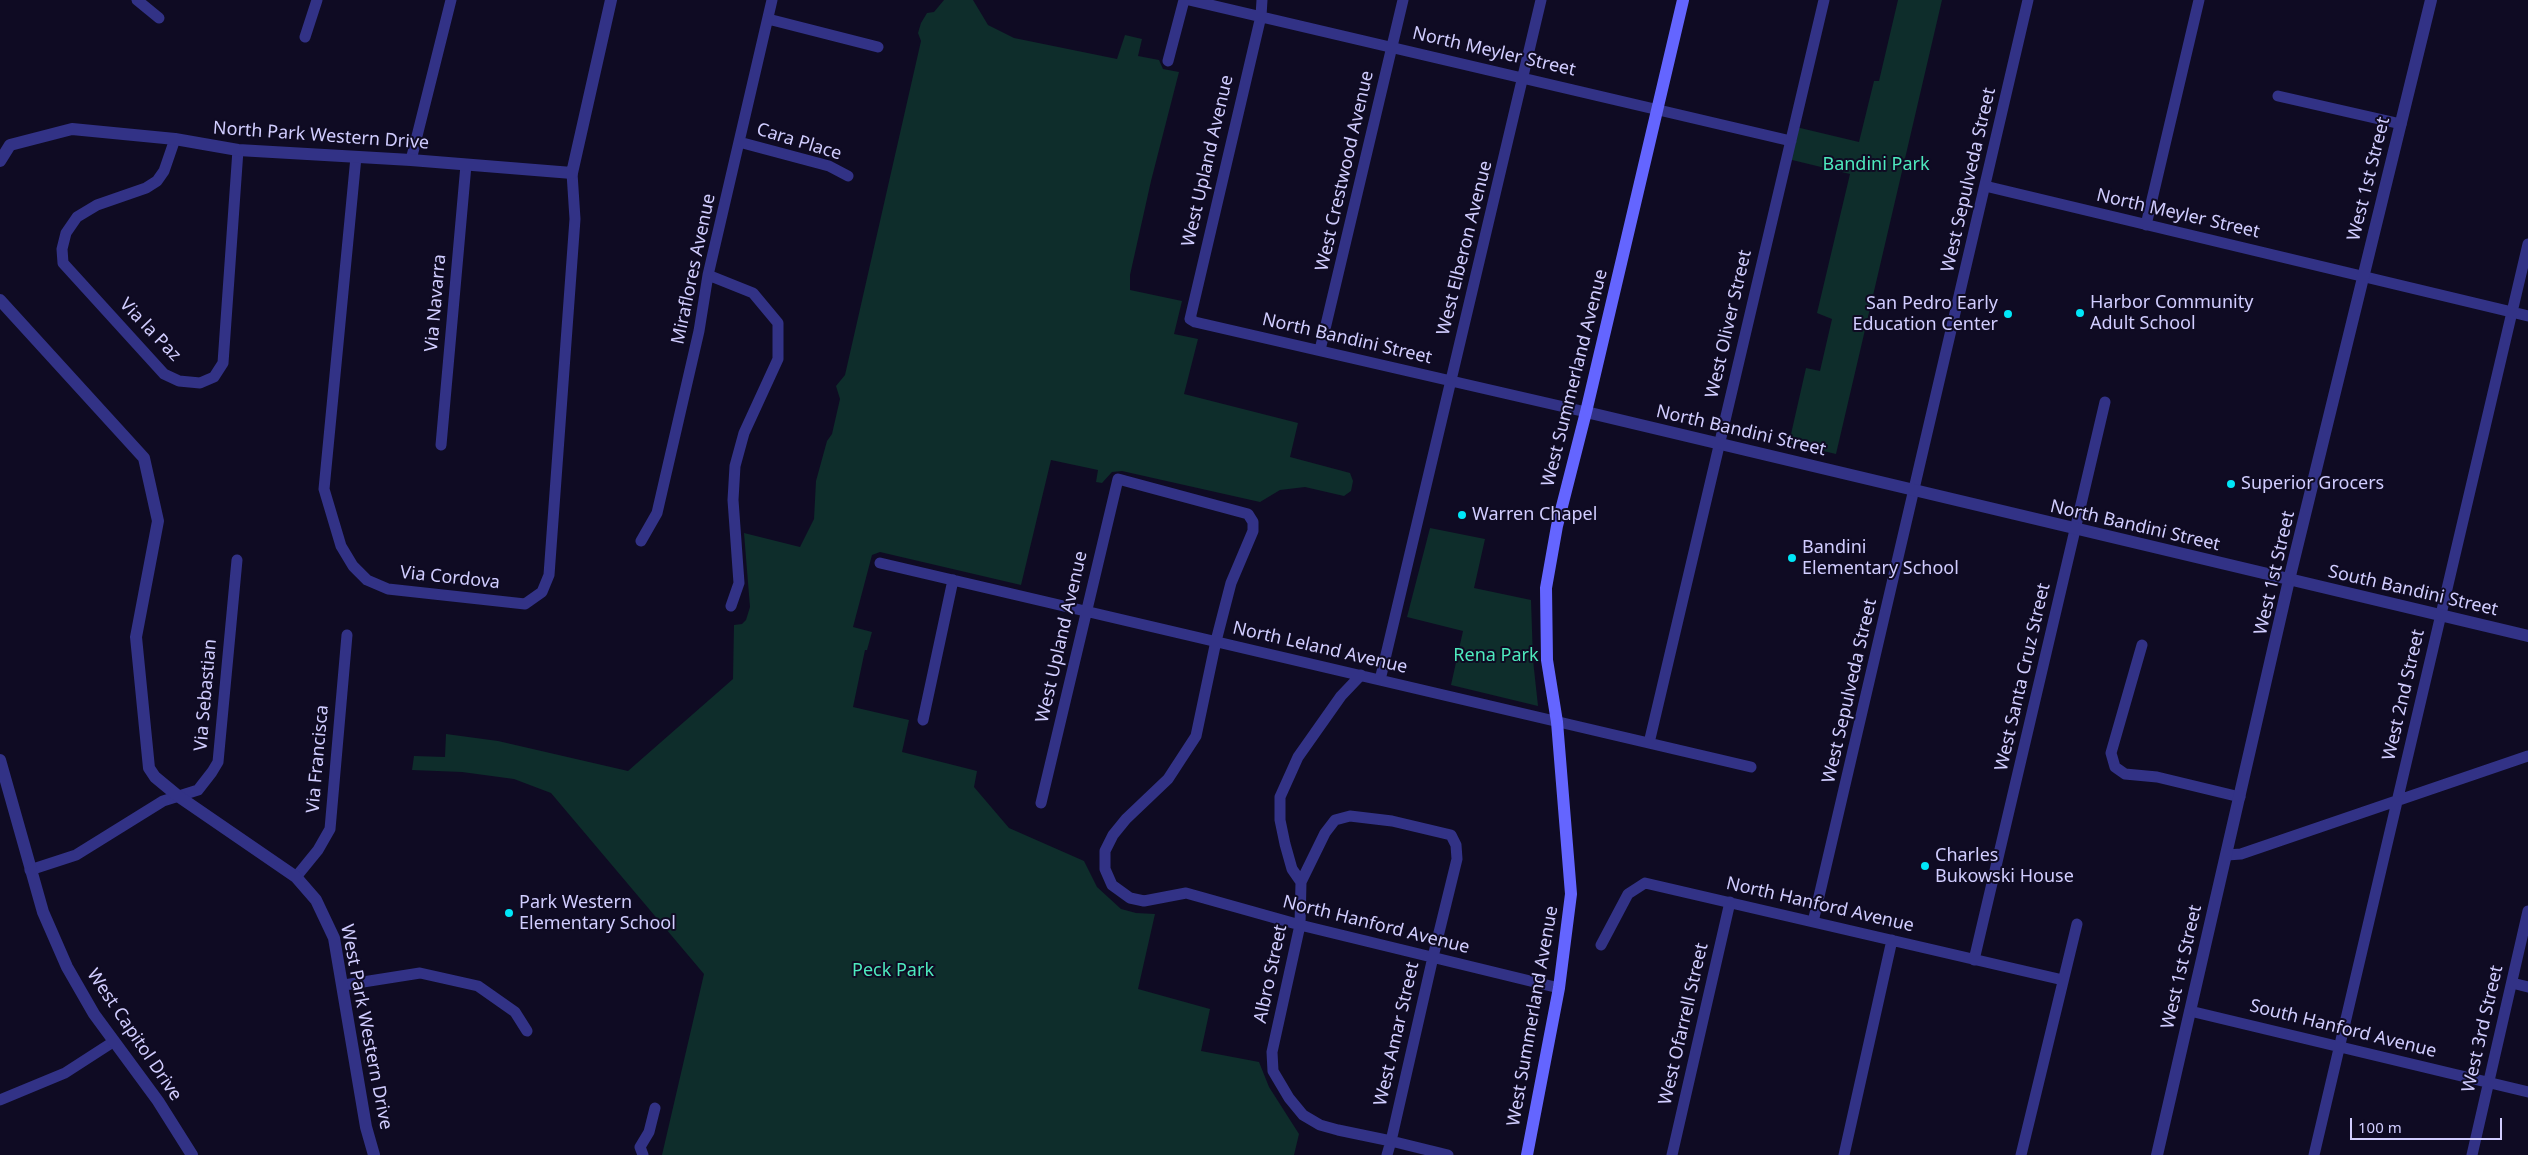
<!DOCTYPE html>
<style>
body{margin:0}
#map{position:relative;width:2528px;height:1155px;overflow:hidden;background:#0f0b23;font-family:"Noto Sans",sans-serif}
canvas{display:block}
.scale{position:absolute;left:2350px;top:1118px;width:152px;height:22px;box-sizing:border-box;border:2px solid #d1cdff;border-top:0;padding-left:6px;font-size:15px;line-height:18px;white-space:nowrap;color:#d1cdff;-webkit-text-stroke:4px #0f0b23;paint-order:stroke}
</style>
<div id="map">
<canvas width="2528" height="1155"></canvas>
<div class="scale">100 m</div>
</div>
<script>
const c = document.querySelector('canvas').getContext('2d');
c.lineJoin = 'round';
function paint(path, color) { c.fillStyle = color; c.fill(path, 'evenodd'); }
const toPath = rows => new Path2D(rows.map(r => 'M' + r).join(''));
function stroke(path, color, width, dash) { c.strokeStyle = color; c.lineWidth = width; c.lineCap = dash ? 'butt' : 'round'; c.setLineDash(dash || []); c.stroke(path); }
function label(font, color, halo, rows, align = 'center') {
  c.font = font + ' "Noto Sans",sans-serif'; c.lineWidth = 4; c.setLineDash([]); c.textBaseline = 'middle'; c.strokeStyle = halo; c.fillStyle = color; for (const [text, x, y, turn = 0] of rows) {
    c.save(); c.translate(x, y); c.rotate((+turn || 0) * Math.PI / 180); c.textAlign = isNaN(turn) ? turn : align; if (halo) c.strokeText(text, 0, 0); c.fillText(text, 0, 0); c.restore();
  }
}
paint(toPath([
 [944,0,973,0,988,25,1014,38,1117,59,1125,35,1142,39,1138,56,1159,60,1163,69,1179,72,1151,181,1130,275,1130,290,1182,301,1174,334,1198,339,1184,394,1298,423,1290,457,1350,473,1353,481,1351,491,1344,496,1305,487,1280,490,1260,502,1122,471,1112,472,1102,483,1096,482,1098,470,1051,460,1021,585,880,552,872,555,853,627,872,632,867,650,865,650,853,707,909,720,902,752,977,771,974,787,1009,828,1084,861,1097,887,1121,909,1136,913,1155,914,1138,989,1210,1009,1201,1051,1259,1062,1269,1087,1299,1134,1294,1155,662,1155,704,974,551,793,514,779,462,772,412,770,414,756,445,757,446,734,498,741,628,771,733,679,734,625,742,624,746,620,750,607,744,533,800,547,814,519,816,481,827,441,832,434,840,399,836,386,845,375,921,41,918,33,921,23,927,13,934,12],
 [1898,0,1942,0,1836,454,1789,443,1806,368,1820,371,1832,319,1817,313,1850,174,1788,159,1796,127,1859,142,1874,81,1879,81],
 [1430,528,1485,539,1474,588,1531,600,1533,660,1538,706,1451,685,1463,631,1407,617]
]), '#0e2d2b');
stroke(toPath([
 [137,0,159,18],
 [1189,0,1791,141],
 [1262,0,1261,16,1190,319,1195,322,1586,412],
 [768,19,878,47],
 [305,37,317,0],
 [1168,61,1184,0],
 [2278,96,2401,124],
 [175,139,164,171,157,181,146,188,97,205,77,217,66,233,62,249,63,263,164,374,179,381,200,383,214,377,223,363,238,150],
 [739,142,829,166,848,176],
 [356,157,324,489,341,546,353,566,367,580,388,589,525,604,542,592,549,575,575,219,572,173],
 [411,160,451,0],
 [1985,186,2528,316],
 [2146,225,2199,0],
 [708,275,753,293,778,323,778,359,744,433,735,466,733,500,739,583,731,606],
 [1320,350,1403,0],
 [441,445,466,165],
 [641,541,657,513,699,331,708,275,772,0],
 [880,563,1751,767],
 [2142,645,2111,753,2115,767,2125,774,2157,777,2240,797],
 [1380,680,1541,0],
 [923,720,953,580],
 [1649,743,1824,0],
 [1041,803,1118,479,1248,514,1253,522,1253,531,1231,583,1216,641,1196,736,1168,779,1126,819,1113,835,1105,851,1105,869,1112,885,1130,898,1144,901,1186,893,1300,925,1559,988],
 [2227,855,2241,854,2528,756],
 [30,870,76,855,163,801,198,790,212,772,218,762,237,560],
 [296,877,318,850,330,829,347,635],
 [1301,882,1292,869,1285,844,1280,820,1280,797,1298,757,1341,696,1361,675],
 [1813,922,2028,0],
 [1601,945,1628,894,1645,883,2063,980],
 [1974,960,2105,402],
 [2512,983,2528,987],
 [344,985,420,973,478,986,515,1012,527,1031],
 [2190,1011,2528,1092],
 [0,1100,65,1073,113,1042],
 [643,1155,640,1147,649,1132,655,1108],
 [1387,1155,1391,1141,1433,957,1457,859,1456,845,1451,835,1392,821,1350,816,1335,820,1325,833,1301,882,1300,925,1272,1052,1273,1071,1289,1098,1303,1115,1320,1125,1338,1130,1391,1141,1448,1155],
 [1672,1155,1730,902],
 [1844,1155,1892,940],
 [2021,1155,2077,924],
 [2314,1155,2528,244],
 [2472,1155,2528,911]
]), '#323286', 11);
stroke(toPath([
 [0,161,10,145,72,129,175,139,238,150,411,160,572,173,611,0],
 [0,300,144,458,158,521,136,637,149,768,155,777,178,796,296,877,316,900,334,938,366,1127,374,1155],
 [1586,412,2528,636],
 [0,760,43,912,67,967,94,1014,158,1101,192,1155],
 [2157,1155,2289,580,2431,0]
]), '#323286', 12);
stroke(toPath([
 [1527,1155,1559,988,1571,894,1557,722,1547,660,1546,588,1557,526,1586,412,1683,0]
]), '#6465ff', 12);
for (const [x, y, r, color] of [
 [2080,313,5,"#00e7f8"],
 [2008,314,5,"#00e7f8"],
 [2231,484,5,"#00e7f8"],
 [1462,515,5,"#00e7f8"],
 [1792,558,5,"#00e7f8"],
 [1925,866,5,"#00e7f8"],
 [509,913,5,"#00e7f8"]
]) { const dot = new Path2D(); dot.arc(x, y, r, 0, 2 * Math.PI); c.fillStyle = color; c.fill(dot); stroke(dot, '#0f0b23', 2); }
label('18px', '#d1cdff', '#0f0b23', [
 ["North Meyler Street",1494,52,13],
 ["North Park Western Drive",321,136,4],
 ["Cara Place",799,142,17],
 ["West Upland Avenue",1208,161,-77],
 ["West Crestwood Avenue",1345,171,-77],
 ["West 1st Street",2369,179,-76],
 ["West Sepulveda Street",1969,180,-77],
 ["North Meyler Street",2178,214,13],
 ["West Elberon Avenue",1465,248,-76],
 ["Miraflores Avenue",694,269,-78],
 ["Via Navarra",436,303,-85],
 ["West Oliver Street",1729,324,-77],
 ["Via la Paz",150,330,46],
 ["North Bandini Street",1347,339,13],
 ["West Summerland Avenue",1575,378,-76],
 ["North Bandini Street",1741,431,13],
 ["North Bandini Street",2135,526,13],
 ["West 1st Street",2275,573,-77],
 ["Via Cordova",450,578,6],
 ["South Bandini Street",2413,591,13],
 ["West Upland Avenue",1062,637,-77],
 ["North Leland Avenue",1320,648,13],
 ["West Santa Cruz Street",2023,677,-77],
 ["West Sepulveda Street",1850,691,-77],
 ["Via Sebastian",206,695,-85],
 ["West 2nd Street",2404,695,-77],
 ["Via Francisca",318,759,-85],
 ["North Hanford Avenue",1820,905,13],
 ["North Hanford Avenue",1376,925,14],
 ["West 1st Street",2182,967,-77],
 ["Albro Street",1271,974,-78],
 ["West Summerland Avenue",1533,1016,-80],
 ["West Ofarrell Street",1684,1024,-77],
 ["West Park Western Drive",366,1027,79],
 ["South Hanford Avenue",2343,1029,14],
 ["West 3rd Street",2483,1029,-77],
 ["West Amar Street",1397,1034,-77],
 ["West Capitol Drive",134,1035,56]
]);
label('18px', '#4eeabe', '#0f0b23', [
 ["Bandini Park",1876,165],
 ["Rena Park",1496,656],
 ["Peck Park",893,971]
]);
label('18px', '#d1cdff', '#0f0b23', [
 ["Harbor Community",2090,303],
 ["Adult School",2090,324],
 ["San Pedro Early",1998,304,"right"],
 ["Education Center",1998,325,"right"],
 ["Superior Grocers",2241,484],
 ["Warren Chapel",1472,515],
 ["Bandini",1802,548],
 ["Elementary School",1802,569],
 ["Charles",1935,856],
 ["Bukowski House",1935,877],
 ["Park Western",519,903],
 ["Elementary School",519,924]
], 'left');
</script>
